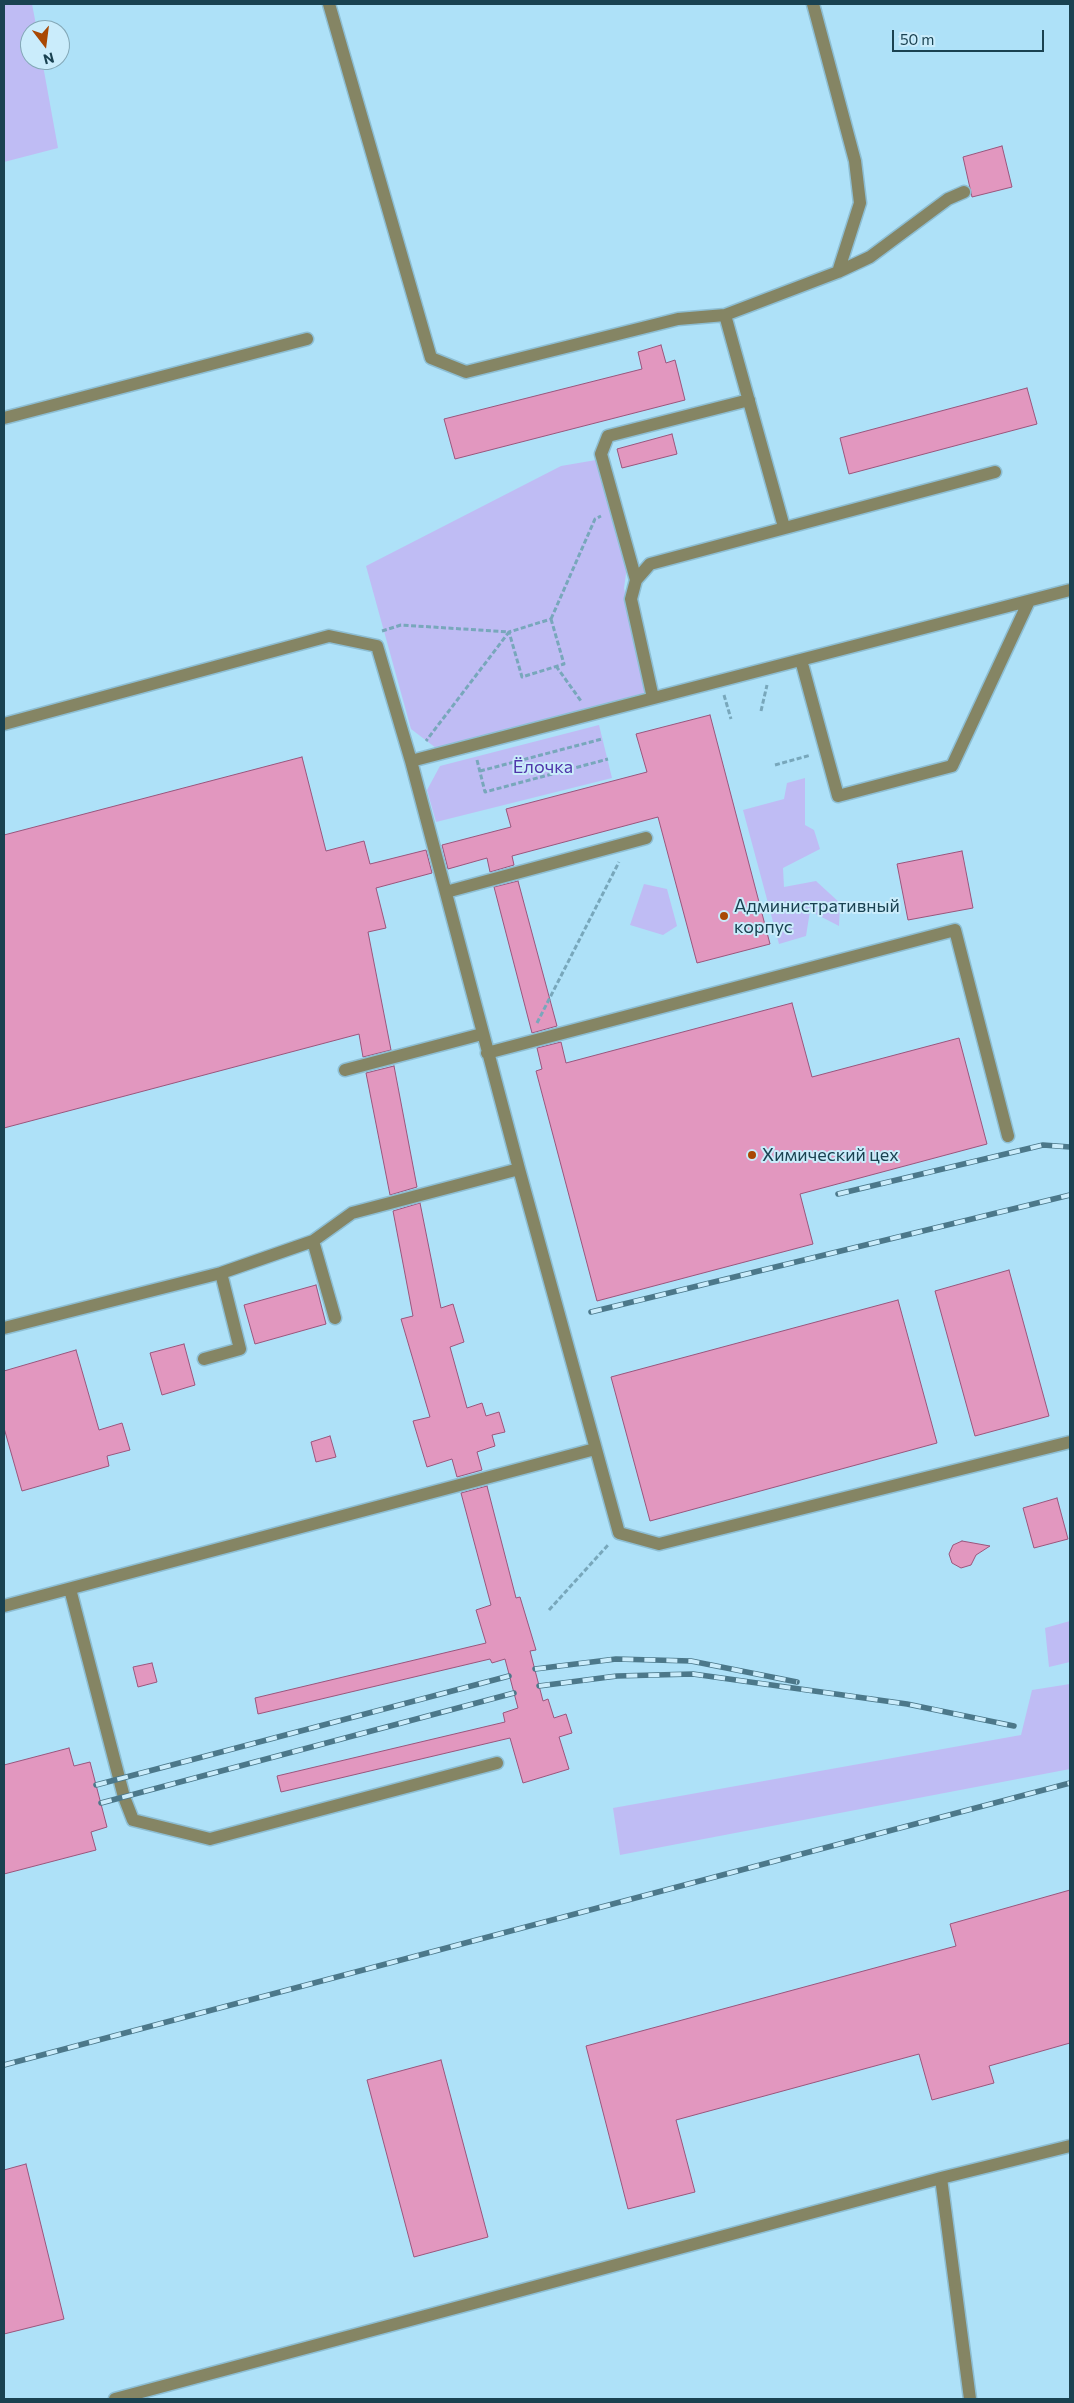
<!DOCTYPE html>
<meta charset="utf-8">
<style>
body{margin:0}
#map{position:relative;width:1074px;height:2403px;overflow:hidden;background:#aee1f8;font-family:Commissioner,sans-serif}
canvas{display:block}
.frame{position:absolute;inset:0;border:5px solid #1a4251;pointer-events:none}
.north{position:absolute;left:20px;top:20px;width:50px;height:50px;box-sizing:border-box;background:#caecfb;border:1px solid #84a8b7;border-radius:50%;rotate:165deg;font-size:14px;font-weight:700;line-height:20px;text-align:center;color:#1a4251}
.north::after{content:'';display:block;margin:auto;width:18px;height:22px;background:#a94803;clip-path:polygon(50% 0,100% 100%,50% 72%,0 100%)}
.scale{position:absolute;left:892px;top:30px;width:152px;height:22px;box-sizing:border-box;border:2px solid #1a4251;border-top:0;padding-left:6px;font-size:15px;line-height:18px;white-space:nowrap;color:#1a4251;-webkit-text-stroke:4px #caecfb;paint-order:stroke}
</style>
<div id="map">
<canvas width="1074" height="2403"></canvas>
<div class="frame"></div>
<div class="north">N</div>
<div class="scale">50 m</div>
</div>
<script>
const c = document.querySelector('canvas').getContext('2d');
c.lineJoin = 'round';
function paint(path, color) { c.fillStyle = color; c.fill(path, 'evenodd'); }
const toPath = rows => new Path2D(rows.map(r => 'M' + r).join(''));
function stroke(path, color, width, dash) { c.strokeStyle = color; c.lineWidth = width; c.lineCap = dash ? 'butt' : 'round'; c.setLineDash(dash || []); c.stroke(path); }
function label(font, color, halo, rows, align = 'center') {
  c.font = font + ' Commissioner,sans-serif'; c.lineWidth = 4; c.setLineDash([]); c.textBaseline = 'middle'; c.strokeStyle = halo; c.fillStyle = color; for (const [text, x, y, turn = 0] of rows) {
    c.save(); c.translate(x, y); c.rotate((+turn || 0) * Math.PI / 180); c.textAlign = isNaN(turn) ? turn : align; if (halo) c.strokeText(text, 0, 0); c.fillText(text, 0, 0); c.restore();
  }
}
paint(toPath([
 [4,4,32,4,37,30,30,30,30,60,42,60,58,148,4,162],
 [596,460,627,567,624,588,645,693,436,748,411,729,366,566,561,466],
 [599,725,612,778,436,822,427,790,440,766],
 [805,778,805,825,814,830,820,849,783,868,784,887,816,881,840,903,839,926,810,911,806,936,779,944,743,810,784,799,787,783],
 [644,884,667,889,677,926,663,935,630,925],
 [1070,1621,1070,1662,1049,1667,1045,1628],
 [1070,1684,1070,1769,620,1855,613,1808,1021,1735,1032,1690]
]), '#bfbcf4');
const building = toPath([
 [1002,146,1012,187,972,197,963,157,1002,146],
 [661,345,666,363,675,360,685,400,455,459,444,419,642,369,638,352,661,345],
 [1027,388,1037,424,849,474,840,438,1027,388],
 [672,434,677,454,622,468,617,449,672,434],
 [710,715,770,944,697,963,658,817,512,856,514,865,490,872,487,858,448,869,442,845,511,827,506,809,647,772,636,734,710,715],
 [302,757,326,851,364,841,370,864,426,850,432,873,376,888,386,928,368,932,391,1050,363,1057,359,1034,4,1128,4,835,302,757],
 [962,851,973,908,908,920,897,864,962,851],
 [518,881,557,1026,532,1033,494,887,518,881],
 [792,1003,812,1077,959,1038,987,1144,800,1194,813,1244,597,1301,536,1071,542,1069,537,1048,561,1042,566,1063,792,1003],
 [394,1066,417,1187,390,1195,366,1073,394,1066],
 [420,1203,441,1308,453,1304,464,1342,450,1347,467,1408,482,1403,486,1416,499,1412,505,1432,492,1435,495,1446,477,1452,482,1470,457,1477,452,1459,427,1467,413,1421,430,1417,401,1319,413,1316,393,1211,420,1203],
 [1009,1270,1049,1416,975,1436,935,1291,1009,1270],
 [316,1285,326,1324,255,1344,244,1305,316,1285],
 [898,1300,937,1443,650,1521,611,1377,898,1300],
 [184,1344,195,1385,162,1395,150,1353,184,1344],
 [76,1350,99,1430,122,1423,130,1450,107,1456,109,1466,22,1491,4,1428,4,1371,76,1350],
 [330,1436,336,1457,316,1462,311,1442,330,1436],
 [487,1486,516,1598,520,1597,536,1650,530,1651,543,1701,548,1699,554,1718,566,1714,572,1733,559,1737,569,1769,523,1783,510,1738,281,1792,277,1776,505,1722,503,1713,518,1708,505,1659,492,1663,490,1659,258,1714,255,1698,486,1643,476,1610,491,1605,461,1493,487,1486],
 [1057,1498,1068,1539,1034,1548,1023,1508,1057,1498],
 [962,1541,990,1546,976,1555,971,1565,961,1568,952,1563,949,1554,953,1545,962,1541],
 [152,1663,157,1682,138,1687,133,1667,152,1663],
 [69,1748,74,1766,90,1762,107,1827,91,1832,96,1850,4,1874,4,1765,69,1748],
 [1070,1890,1070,2043,989,2066,994,2083,932,2100,919,2054,676,2120,695,2192,628,2209,586,2046,956,1946,950,1924,1070,1890],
 [441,2060,488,2237,414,2257,367,2080,441,2060],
 [26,2164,64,2319,4,2334,4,2170,26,2164]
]);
paint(building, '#e297bf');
stroke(building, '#9a557c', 1);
const minor = toPath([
 [329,4,431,358,466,372,678,319,725,315,838,272,870,257,948,199,964,192],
 [813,4,855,161,860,203,838,272],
 [725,315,784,527],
 [4,418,307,339],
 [636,580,601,454,608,436,749,400],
 [801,660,838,796,952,766,1029,601],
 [653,698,631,599,636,580,650,564,995,472],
 [4,724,329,636,377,646,411,761],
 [446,892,646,838],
 [487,1053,955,930,1008,1136],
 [345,1070,482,1034],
 [519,1169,619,1533,659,1544,1070,1442],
 [313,1241,335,1318],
 [4,1328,221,1273,313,1241,352,1213,519,1169,411,761,1070,590],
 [204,1359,240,1349,221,1273],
 [70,1589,124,1797,133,1820,210,1839,497,1763],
 [4,1606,595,1449],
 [941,2178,970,2399],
 [115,2399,941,2178,1070,2146]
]);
stroke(minor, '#8dbed3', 15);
stroke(toPath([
 [551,619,564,664,522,677,509,632,551,619],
 [551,619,595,519,601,516],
 [382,631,401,625,509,632,426,741],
 [556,666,581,701],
 [724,695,731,719],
 [761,711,767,685],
 [477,760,485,792,608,759],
 [775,765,811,755],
 [480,771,602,739],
 [537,1023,619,862],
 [549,1610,608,1545]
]), '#78a7bb', 3, [5, 2.5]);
stroke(minor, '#858564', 12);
const rail = toPath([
 [838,1194,1043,1145,1070,1147],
 [591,1312,1070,1195],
 [535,1669,616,1659,691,1661,797,1682],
 [539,1686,617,1676,693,1674,907,1704,1014,1726],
 [96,1785,509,1676],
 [101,1803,514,1693],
 [4,2065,1070,1783]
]);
stroke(rail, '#4c788a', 5.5);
stroke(rail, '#caecfb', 4, [11]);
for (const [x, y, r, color] of [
 [724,916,5,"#a94803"],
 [752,1155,5,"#a94803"]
]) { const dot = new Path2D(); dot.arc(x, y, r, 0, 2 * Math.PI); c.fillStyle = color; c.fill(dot); stroke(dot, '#caecfb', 2); }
label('18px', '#4f36aa', '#caecfb', [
 ["Ёлочка",543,767]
]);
label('18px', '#1a4251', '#caecfb', [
 ["Административный",734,906],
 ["корпус",734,927],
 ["Химический цех",762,1155]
], 'left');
</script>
